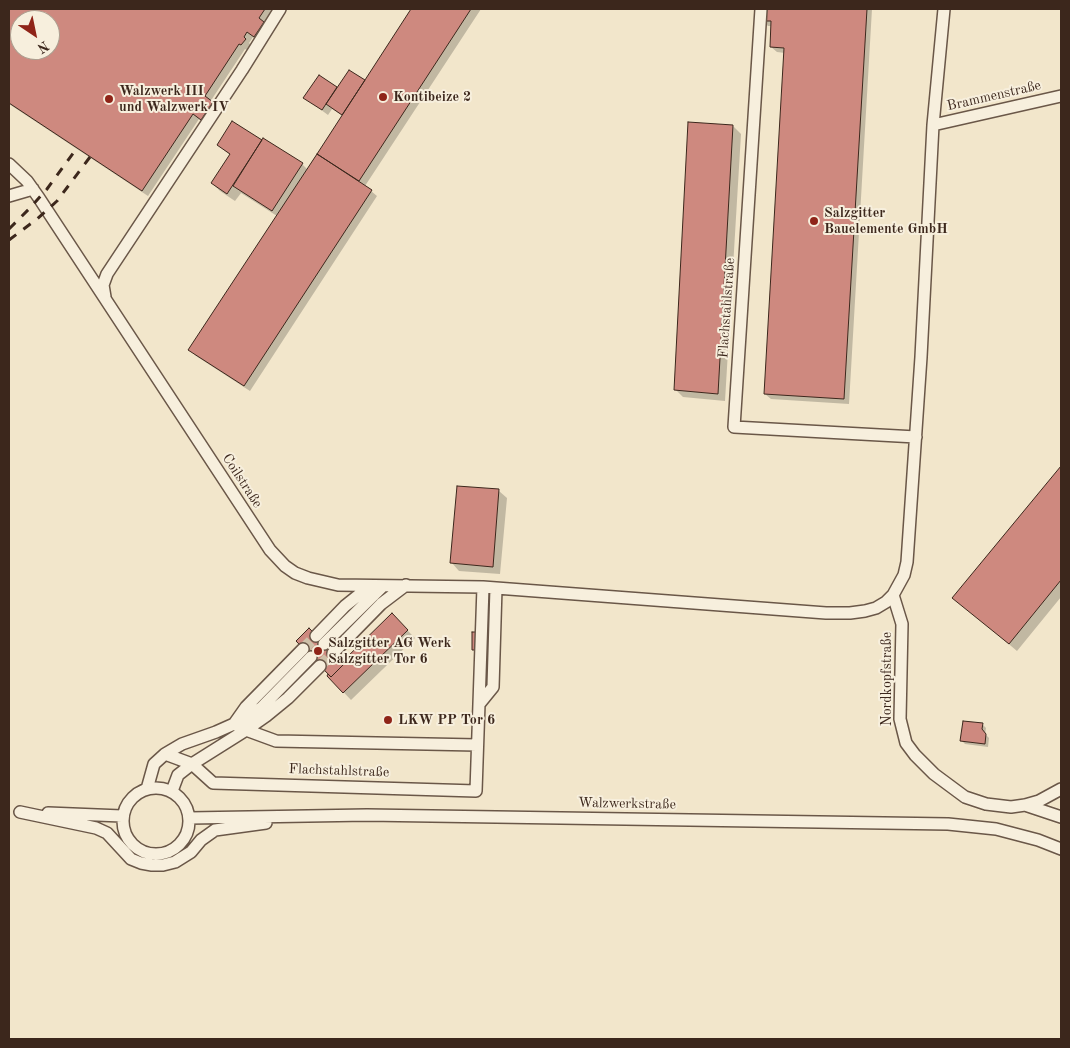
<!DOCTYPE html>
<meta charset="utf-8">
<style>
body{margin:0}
#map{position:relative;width:1070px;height:1048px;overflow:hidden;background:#f2e6cb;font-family:"Old Standard TT",serif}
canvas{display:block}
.frame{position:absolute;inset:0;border:10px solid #3c271c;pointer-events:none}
.north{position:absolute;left:10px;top:10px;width:50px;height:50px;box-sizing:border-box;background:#f7efdd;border:1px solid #ac9f90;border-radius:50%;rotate:146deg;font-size:14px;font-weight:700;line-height:20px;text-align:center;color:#3c271c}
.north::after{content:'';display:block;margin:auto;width:18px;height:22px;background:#8f2418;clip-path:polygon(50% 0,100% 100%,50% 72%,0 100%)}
</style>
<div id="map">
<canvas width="1070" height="1048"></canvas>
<div class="frame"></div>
<div class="north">N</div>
</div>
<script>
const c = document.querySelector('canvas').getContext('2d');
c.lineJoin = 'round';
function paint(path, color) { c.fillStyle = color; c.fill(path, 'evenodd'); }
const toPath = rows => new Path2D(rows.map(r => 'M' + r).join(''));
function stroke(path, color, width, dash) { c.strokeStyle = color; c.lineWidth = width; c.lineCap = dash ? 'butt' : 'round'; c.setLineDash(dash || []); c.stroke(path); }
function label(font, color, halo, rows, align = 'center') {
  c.font = font + ' "Old Standard TT",serif'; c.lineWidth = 4; c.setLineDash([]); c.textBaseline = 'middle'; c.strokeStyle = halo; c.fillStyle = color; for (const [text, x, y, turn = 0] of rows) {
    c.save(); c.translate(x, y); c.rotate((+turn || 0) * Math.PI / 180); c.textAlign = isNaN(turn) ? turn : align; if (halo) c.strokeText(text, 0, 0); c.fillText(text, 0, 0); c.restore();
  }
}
paint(toPath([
 [9,9,274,9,264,24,269,28,260,42,253,37,249,43,251,45,247,50,245,49,210,102,218,108,207,125,199,119,148,196,9,104],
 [20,20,50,20,50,50,20,50],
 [413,9,481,9,365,186,377,196,250,391,196,356,190,350,277,216,241,193,235,201,220,191,212,183,230,155,218,145,263,142,302,164,308,170,343,116,332,109,328,115,305,98,319,77,338,89,365,82],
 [763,9,872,9,849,404,771,399,765,394,785,53,777,52,771,47,772,26,768,26,762,20],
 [733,126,741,134,725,401,683,397,676,390],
 [1061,468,1061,597,1017,651,954,598],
 [458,487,499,491,507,498,500,574,459,571,452,563],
 [392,615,415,638,351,700,331,679,342,663],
 [982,724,986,728,985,734,989,738,988,747,965,744,961,740]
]), '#0003');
const building = toPath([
 [9,9,265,9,259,18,264,22,254,37,247,32,244,37,246,39,241,45,239,44,205,96,213,102,201,120,193,114,142,191,9,103,9,9],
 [20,20,50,20,50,50,20,50,20,20],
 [411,9,471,9,359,181,317,154,411,9],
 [762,9,867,9,844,399,764,394,784,48,770,47,771,21,761,21,762,9],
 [349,70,365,80,342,115,326,104,349,70],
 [319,75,337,87,322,110,303,98,319,75],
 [232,121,262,140,227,194,211,183,230,154,217,145,232,121],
 [688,122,733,125,718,394,674,390,688,122],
 [263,138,303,163,272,211,233,186,263,138],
 [317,154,372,190,244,386,188,350,317,154],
 [1061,466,1061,580,1009,644,952,598,1061,466],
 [457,486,499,489,493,567,450,563,457,486],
 [392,613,408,630,343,693,327,676,328,674,331,677,344,664,342,662,392,613],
 [309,628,344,664,331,677,296,641,309,628],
 [472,632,498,632,497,650,472,650,472,632],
 [963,721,983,723,982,729,986,734,985,744,960,741,963,721]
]);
paint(building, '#ce897f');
stroke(building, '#3c271c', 1);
stroke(toPath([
 [303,649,316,636],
 [311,657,324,644],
 [320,666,333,653]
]), '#cec0a8', 11, [11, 5.5]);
const minor = toPath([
 [761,9,734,427,916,437],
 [933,125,1061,96],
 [9,164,27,181,39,198,270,550,285,566,295,573,308,578,338,585,483,587,826,613,850,613,865,611,876,608,886,602,893,595,904,575,907,562,921,357,933,125,944,9],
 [9,196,33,189],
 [105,297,103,285,107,274,242,70,280,9],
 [893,595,902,624,900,719,906,743,915,755,934,774,965,797,986,804,1011,807,1025,805,1039,801,1061,789],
 [316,636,345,606,370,586],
 [324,644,383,586],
 [333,653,381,604,406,585],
 [480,703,493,687,496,588],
 [238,722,261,708,311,657],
 [234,724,246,730,276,741,477,745],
 [165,754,192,764,213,783,476,791,483,587],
 '123 821a33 33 0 1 1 66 0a33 33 0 1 1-66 0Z',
 [147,789,154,764,165,754,182,744,216,732,234,724,246,707,303,649],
 [172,791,178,775,192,764,246,730,266,716,288,698,320,666],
 [1025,805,1061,817],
 [20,812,96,828,107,833,131,859,141,863,152,865,163,865,175,862,191,852,201,840,215,830,266,823],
 [48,813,122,816],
 [190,818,367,815,948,824,996,829,1038,840,1061,849]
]);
stroke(minor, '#6a5748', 14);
stroke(minor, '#f7efdd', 11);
stroke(toPath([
 [9,229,30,208,47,189,77,148],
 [9,240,37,219,57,201,90,157]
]), '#3c271c', 3, [9, 9]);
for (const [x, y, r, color] of [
 [383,97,5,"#8f2418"],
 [109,99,5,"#8f2418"],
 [814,221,5,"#8f2418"],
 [318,651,5,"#8f2418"],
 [388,720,5,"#8f2418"]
]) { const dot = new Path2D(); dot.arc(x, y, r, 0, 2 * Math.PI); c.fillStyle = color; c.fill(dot); stroke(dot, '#f7efdd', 2); }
label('bold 14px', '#3c271c', '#f7efdd', [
 ["Walzwerk III",119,91],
 ["und Walzwerk IV",119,107],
 ["Kontibeize 2",393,97],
 ["Salzgitter",824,213],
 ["Bauelemente GmbH",824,229],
 ["Salzgitter AG Werk",328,643],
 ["Salzgitter Tor 6",328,659],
 ["LKW PP Tor 6",398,720]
], 'left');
label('14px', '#3c271c', '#f7efdd', [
 ["Brammenstraße",994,96,-13],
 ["Flachstahlstraße",727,308,-86],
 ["Coilstraße",242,481,57],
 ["Nordkopfstraße",887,679,-90],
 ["Flachstahlstraße",339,771,2],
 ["Walzwerkstraße",627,804,1]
]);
</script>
